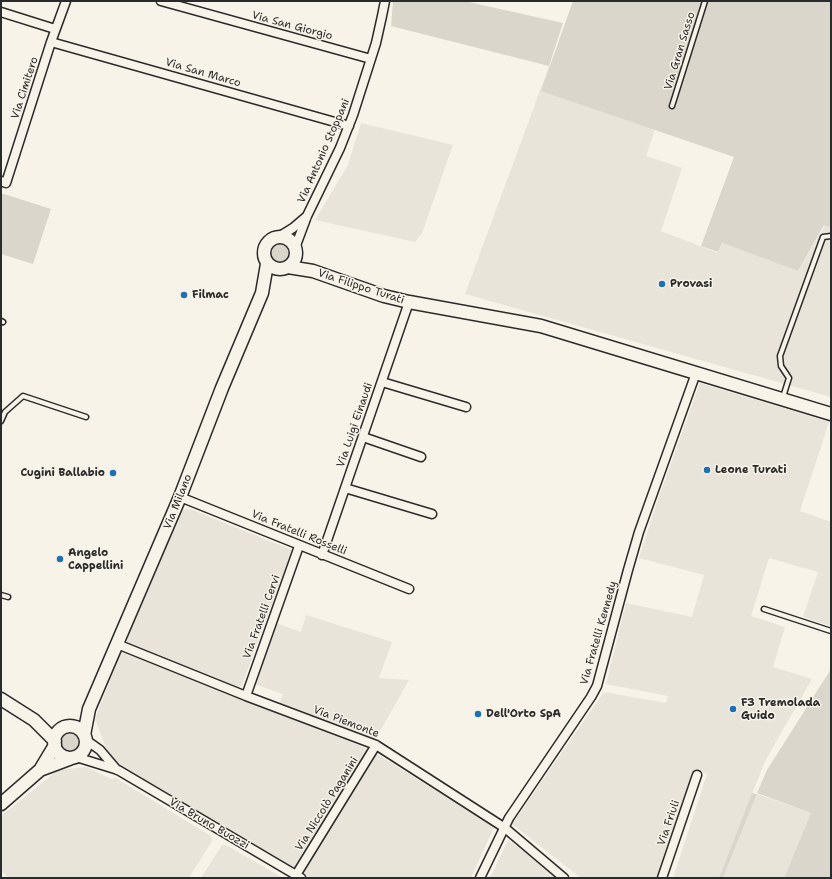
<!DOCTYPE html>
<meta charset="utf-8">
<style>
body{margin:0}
#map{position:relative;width:832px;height:879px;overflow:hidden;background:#f7f3e8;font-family:"Shantell Sans",sans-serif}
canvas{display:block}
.frame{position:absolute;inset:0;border:2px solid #2b2b2b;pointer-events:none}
</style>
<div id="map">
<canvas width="832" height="879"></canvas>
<div class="frame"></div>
</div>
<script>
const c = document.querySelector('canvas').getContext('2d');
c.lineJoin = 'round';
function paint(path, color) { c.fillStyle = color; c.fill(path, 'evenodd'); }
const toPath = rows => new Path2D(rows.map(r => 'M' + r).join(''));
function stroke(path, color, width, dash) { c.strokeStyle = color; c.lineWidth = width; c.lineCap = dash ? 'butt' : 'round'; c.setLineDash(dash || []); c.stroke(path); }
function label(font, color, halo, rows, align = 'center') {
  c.font = font + ' "Shantell Sans",sans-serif'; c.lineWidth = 3; c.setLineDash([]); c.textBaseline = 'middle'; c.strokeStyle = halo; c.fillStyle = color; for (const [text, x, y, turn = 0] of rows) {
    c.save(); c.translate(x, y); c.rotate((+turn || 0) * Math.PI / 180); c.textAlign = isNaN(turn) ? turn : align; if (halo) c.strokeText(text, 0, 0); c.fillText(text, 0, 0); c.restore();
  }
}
paint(toPath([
 [549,66,664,103,646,156,682,168,661,231,718,253,722,243,798,271,825,225,831,227,831,397,465,294],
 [361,123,453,145,422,233,415,242,315,220,348,165],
 [700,383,829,422,800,511,831,522,831,626,803,617,818,572,769,558,751,616,785,627,773,667,812,679,765,761,719,878,673,878,707,774,695,770,659,878,581,878,512,824,604,692,666,703,668,696,606,684,626,603,692,617,704,575,639,558,656,505],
 [190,509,292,550,242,685,238,688,132,647,127,643,128,637,181,510],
 [306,615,392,642,379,678,409,680,375,740,279,704,283,694,254,684,276,623,301,632],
 [121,652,361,746,377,754,494,827,471,878,309,878,120,765,107,751,95,719],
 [86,767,111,779,116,778,211,836,212,841,189,878,8,878,1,870,1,816,58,770],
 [757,794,811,813,784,878,723,878],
 [508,840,560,878,490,878],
 [222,845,226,845,283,878,201,878]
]), '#e8e4da');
paint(toPath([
 [393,1,464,1,563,23,549,66,391,26],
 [573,1,831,1,831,227,824,225,798,271,722,243,718,252,701,246,734,157,541,91],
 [1,193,51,209,33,264,1,254],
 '269 253a10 10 0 1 1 20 0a10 10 0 1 1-20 0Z',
 [831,669,831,878,784,878,811,813,757,793,767,770],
 '61 742a9 9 0 1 1 18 0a9 9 0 1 1-18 0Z',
 [752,793,757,794,723,878,719,878]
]), '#dad6cc');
const lane = toPath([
 [672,106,705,1],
 [1,321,3,322],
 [783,397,789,378,781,366,780,356,823,237,831,236],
 [1,421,5,412,23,396,86,417],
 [1,595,8,597],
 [764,609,831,631]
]);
const street = toPath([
 [161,1,371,59],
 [1,12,55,29],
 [51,42,349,126],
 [1,181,6,183,51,42,66,1],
 [280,236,293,228,307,216],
 [295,248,307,216,340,148,353,115,376,43,382,16,385,1],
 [382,382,466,407],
 [363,437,421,457],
 [345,488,432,514],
 [180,497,409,589],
 [322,555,409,302],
 [117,644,246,696,376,745,505,828,564,878],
 [246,696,299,546],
 [86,740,100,750,117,770],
 [76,757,118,770,301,878],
 [296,875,376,745],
 [480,878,509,818,591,697,597,686,628,570,639,532,696,373],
 [662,878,697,775]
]);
const secondary = toPath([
 '264 253a16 16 0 1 1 32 0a16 16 0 1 1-32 0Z',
 [288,267,313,271,384,296,409,302,541,326,831,414],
 [1,699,34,720,55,741],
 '54 742a16 16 0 1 1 32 0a16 16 0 1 1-32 0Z',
 [84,735,89,709,180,497,222,388,262,293,267,264],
 [40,770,72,758],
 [1,804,40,770,55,745]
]);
stroke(lane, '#2b2b2b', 7);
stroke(street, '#2b2b2b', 11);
stroke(secondary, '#2b2b2b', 15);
stroke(lane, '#f7f3e8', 4);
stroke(street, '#f7f3e8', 8);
stroke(secondary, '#f7f3e8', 12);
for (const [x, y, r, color] of [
 [662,284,4,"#1f6fb2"],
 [184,295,4,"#1f6fb2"],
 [707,470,4,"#1f6fb2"],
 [113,473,4,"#1f6fb2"],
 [60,559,4,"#1f6fb2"],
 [733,709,4,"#1f6fb2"],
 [478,714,4,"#1f6fb2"]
]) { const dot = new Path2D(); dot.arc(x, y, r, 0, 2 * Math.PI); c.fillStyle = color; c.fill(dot); stroke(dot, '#f7f3e8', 1.5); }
label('11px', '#2b2b2b', '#f7f3e8', [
 ["Via San Giorgio",292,26,15],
 ["Via Gran Sasso",680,51,-73],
 ["Via San Marco",203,73,16],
 ["Via Cimitero",25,88,-72],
 ["Via Antonio Stoppani",324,151,-66],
 ["Via Filippo Turati",361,287,18],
 ["Via Luigi Einaudi",355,425,-71],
 ["Via Milano",178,502,-68],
 ["Via Fratelli Rosselli",299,533,22],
 ["Via Fratelli Cervi",262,617,-70],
 ["Via Fratelli Kennedy",599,633,-74],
 ["Via Piemonte",346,722,21],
 ["Via Niccolò Paganini",327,804,-58],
 ["Via Friuli",669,823,-71],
 ["Via Bruno Buozzi",209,824,30]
]);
label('bold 11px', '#2b2b2b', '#f7f3e8', [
 ["Provasi",670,284],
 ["Filmac",192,295],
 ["Leone Turati",715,470],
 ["Cugini Ballabio",105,473,"right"],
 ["Angelo",68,553],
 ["Cappellini",68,566],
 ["F3 Tremolada",741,703],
 ["Guido",741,716],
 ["Dell'Orto SpA",486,714]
], 'left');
</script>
